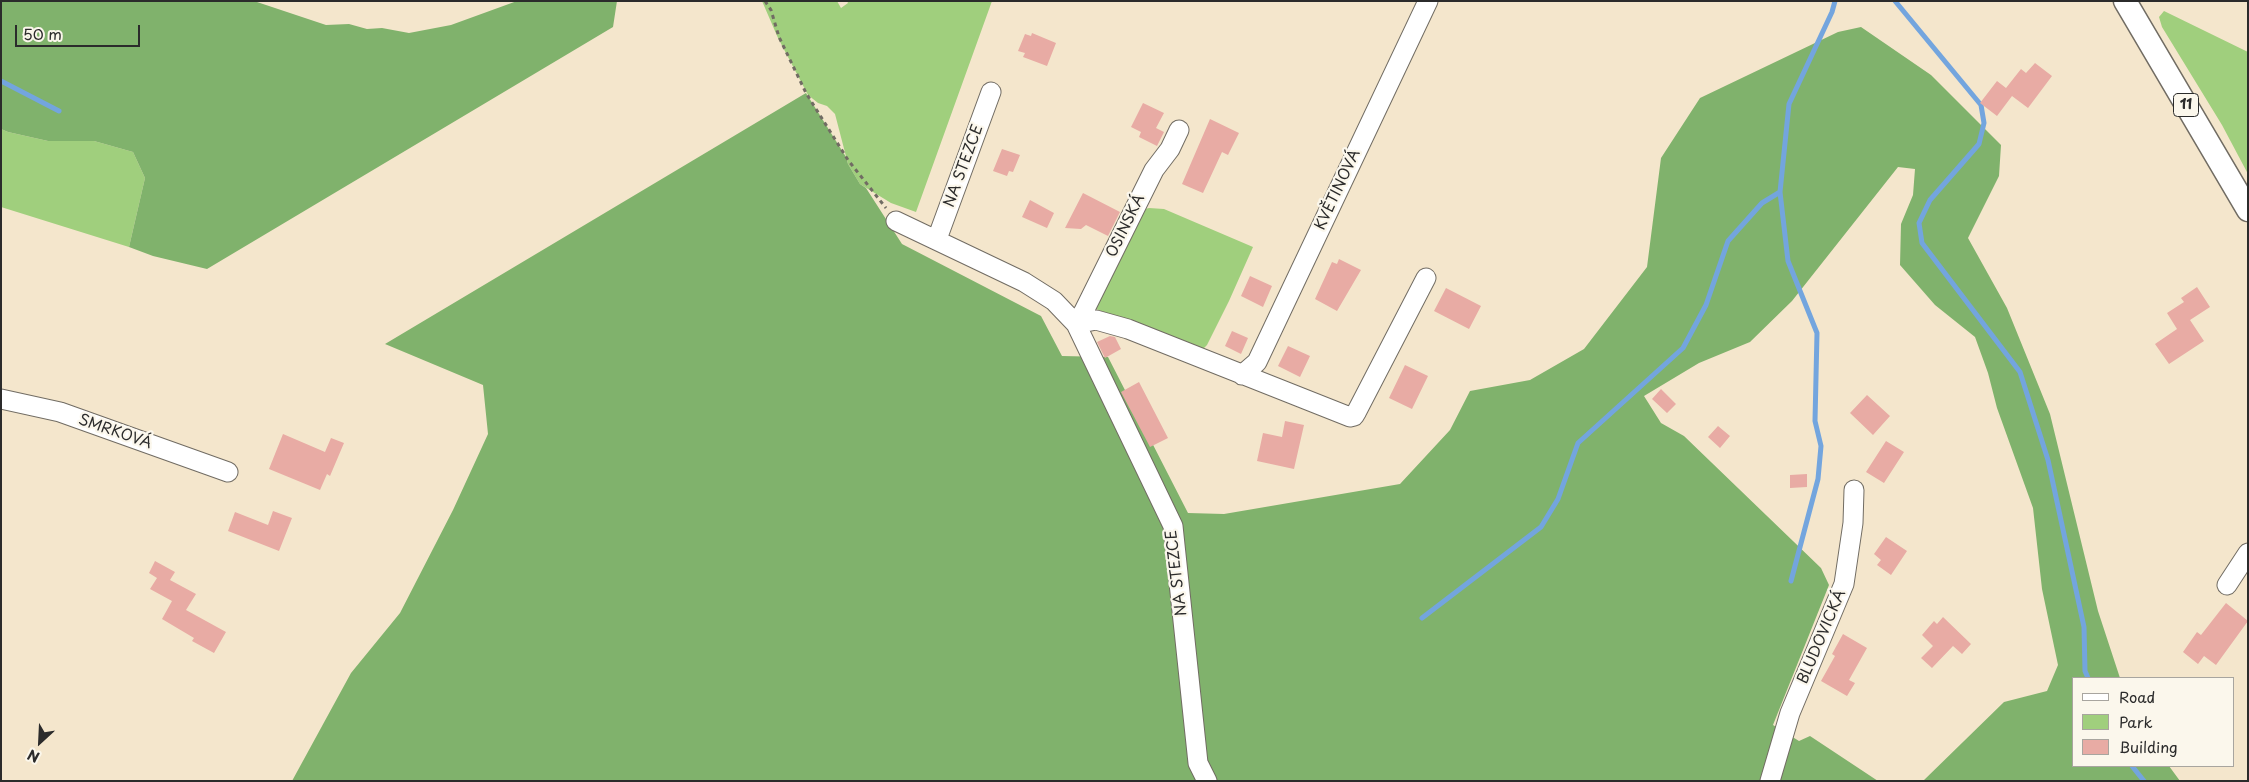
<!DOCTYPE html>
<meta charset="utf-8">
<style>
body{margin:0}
#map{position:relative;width:2249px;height:782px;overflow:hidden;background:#f4e6cc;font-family:"Playpen Sans",sans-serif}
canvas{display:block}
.frame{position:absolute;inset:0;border:2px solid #2b2b2b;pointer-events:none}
.legend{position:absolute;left:2072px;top:677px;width:162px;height:90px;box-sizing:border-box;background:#fbf7ec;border:1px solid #a8a59f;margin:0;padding:6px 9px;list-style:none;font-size:15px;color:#2b2b2b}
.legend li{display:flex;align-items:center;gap:10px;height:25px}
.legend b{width:25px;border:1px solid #a8a59f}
.north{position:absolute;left:15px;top:717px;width:50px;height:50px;-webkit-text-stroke:4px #fbf7ec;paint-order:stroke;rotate:205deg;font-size:14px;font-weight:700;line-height:20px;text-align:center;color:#2b2b2b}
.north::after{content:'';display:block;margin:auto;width:18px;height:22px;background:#2b2b2b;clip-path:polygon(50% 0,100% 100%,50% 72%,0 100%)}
.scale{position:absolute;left:15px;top:25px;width:125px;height:22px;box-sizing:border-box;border:2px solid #2b2b2b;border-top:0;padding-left:6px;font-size:15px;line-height:18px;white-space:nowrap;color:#2b2b2b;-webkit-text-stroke:4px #fbf7ec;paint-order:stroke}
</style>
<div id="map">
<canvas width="2249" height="782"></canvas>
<div class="frame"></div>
<ul class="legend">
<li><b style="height:6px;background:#fff"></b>Road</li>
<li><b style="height:14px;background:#a0cf7d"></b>Park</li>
<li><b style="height:14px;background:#e8aba4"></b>Building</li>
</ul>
<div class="north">N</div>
<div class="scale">50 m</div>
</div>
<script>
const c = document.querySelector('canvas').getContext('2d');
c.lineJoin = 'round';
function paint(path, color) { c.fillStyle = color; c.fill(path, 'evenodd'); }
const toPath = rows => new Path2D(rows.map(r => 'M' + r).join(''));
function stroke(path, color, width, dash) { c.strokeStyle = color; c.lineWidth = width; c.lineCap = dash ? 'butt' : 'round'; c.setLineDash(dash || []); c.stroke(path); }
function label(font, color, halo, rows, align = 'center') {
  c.font = font + ' "Playpen Sans",sans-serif'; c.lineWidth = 4.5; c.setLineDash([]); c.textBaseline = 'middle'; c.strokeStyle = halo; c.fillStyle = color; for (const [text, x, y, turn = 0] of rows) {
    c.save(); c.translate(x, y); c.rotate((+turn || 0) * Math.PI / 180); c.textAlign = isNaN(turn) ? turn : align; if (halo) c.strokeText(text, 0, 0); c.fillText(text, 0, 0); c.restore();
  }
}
paint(toPath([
 [762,1,837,1,841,8,848,3,847,1,992,1,916,212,891,203,860,184,848,164,835,114,827,106,818,103,808,95,778,38],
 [2164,11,2248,52,2248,174,2222,125,2162,27,2159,17],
 [1,129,8,132,48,141,94,141,133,152,145,178,129,247,1,207],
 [1149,208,1164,209,1253,247,1229,301,1207,345,1201,351,1096,309,1141,215,1145,209]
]), '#a0cf7d');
paint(toPath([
 [1,1,254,1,326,25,349,24,367,29,382,28,409,33,451,25,517,1,617,1,613,27,207,269,153,256,129,247,145,178,133,152,94,141,48,141,8,132,1,129],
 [1861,27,1931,75,2001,145,1999,176,1968,238,2007,308,2050,414,2098,611,2120,678,2073,678,2073,766,2169,766,2180,781,1923,781,2004,702,2047,691,2058,665,2042,589,2033,508,1997,408,1988,373,1975,337,1935,305,1900,265,1901,224,1913,195,1915,169,1898,167,1792,301,1750,342,1699,363,1644,396,1661,423,1684,436,1821,568,1829,585,1773,725,1799,741,1810,736,1878,781,292,781,351,673,400,613,453,510,488,434,483,385,385,344,806,93,846,157,848,164,860,184,866,188,902,244,1041,316,1062,356,1108,357,1188,513,1224,514,1400,484,1450,430,1470,391,1530,380,1584,349,1647,267,1661,158,1700,98,1838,32]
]), '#80b26c');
stroke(toPath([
 [1895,1,1981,105,1984,123,1979,144,1930,200,1919,223,1922,243,2020,372,2048,460,2084,627,2085,671,2088,678],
 [1,81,59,111],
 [1791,581,1818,479,1821,446,1815,421,1817,333,1788,261,1780,192,1789,104,1832,12,1835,1],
 [1422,618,1541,527,1558,499,1578,443,1683,348,1706,305,1728,241,1762,203,1780,192],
 [2132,766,2144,781]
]), '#73a5de', 5);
paint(toPath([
 [1032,33,1056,43,1047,66,1023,57,1025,53,1018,51,1025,34,1031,36],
 [2035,63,2052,76,2028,108,2012,96,1997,116,1980,103,1997,81,2006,88,2021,69,2026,73],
 [1143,103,1164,113,1156,128,1164,132,1157,146,1139,137,1141,132,1131,127],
 [1210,119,1239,133,1228,155,1222,152,1203,193,1182,184],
 [1002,149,1020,155,1013,172,1009,171,1007,176,993,171],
 [1083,193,1120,212,1108,236,1086,225,1081,229,1065,228],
 [1030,200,1054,213,1047,228,1022,217],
 [1339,259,1361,270,1337,311,1315,299,1332,262,1337,264],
 [1250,276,1272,286,1263,307,1241,296],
 [2197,287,2210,307,2190,320,2204,341,2169,364,2155,344,2177,329,2167,313,2184,302,2181,298],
 [1446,288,1481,306,1469,329,1434,311],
 [1232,331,1248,338,1241,354,1225,346],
 [1110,336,1115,337,1121,349,1105,358,1097,342],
 [1288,346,1310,356,1300,377,1278,366],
 [1405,365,1428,376,1412,409,1389,398],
 [1139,382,1168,438,1150,447,1121,392],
 [1661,389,1676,404,1667,413,1652,399],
 [1867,395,1890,416,1873,435,1850,413],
 [1285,421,1304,425,1294,469,1257,461,1263,433,1282,437],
 [1718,426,1730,436,1720,448,1708,437],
 [283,434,325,452,331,438,344,443,330,476,327,474,320,490,269,469],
 [1886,441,1904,452,1884,483,1866,472],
 [1807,474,1807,487,1790,488,1790,475],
 [273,511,292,518,279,551,228,531,235,512,268,525],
 [1886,537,1907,551,1891,575,1877,565,1881,560,1874,554],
 [155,561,175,572,170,580,196,594,186,610,226,632,214,653,192,641,194,638,162,619,172,601,150,589,157,578,149,573],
 [2226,603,2248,621,2216,665,2204,656,2198,664,2183,652,2197,632,2201,635],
 [1943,617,1971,644,1962,654,1953,646,1932,668,1921,658,1933,646,1922,635,1934,621,1937,624],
 [1843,634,1867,648,1849,680,1855,683,1847,696,1821,681,1835,656,1832,654]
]), '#e8aba4');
const minor = toPath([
 [896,221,1024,282,1054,301,1076,324,1173,526,1198,763,1207,781],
 [937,239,991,92],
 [1076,324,1096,320,1128,329,1350,417,1354,416,1357,411,1426,278],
 [1076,324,1084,311,1154,170,1170,149,1179,130],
 [1242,375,1257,362,1428,1],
 [1,399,60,412,228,472],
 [2227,585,2248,553],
 [1770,781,1790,713,1844,584,1853,523,1854,490]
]);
const major = toPath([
 [2125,1,2248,210]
]);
stroke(minor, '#716c63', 21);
stroke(major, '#716c63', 25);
stroke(toPath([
 [765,1,771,10,779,37,806,93,848,160,886,208]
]), '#716c63', 3, [4, 4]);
stroke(minor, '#fff', 19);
stroke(major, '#fff', 22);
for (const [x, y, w] of [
 [2186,105,25]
]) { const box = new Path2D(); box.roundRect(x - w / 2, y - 11.5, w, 23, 4); c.fillStyle = '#fbf7ec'; c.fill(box); stroke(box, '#2b2b2b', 1); }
label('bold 14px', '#2b2b2b', null, [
 ["11",2186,105]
]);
label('15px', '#2b2b2b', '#fbf7ec', [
 ["NA STEZCE",964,166,-70],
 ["KVĚTINOVÁ",1338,190,-65],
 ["OSINSKÁ",1126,226,-64],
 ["SMRKOVÁ",115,432,19],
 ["NA STEZCE",1177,573,-97],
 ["BLUDOVICKÁ",1822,637,-67]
]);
</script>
